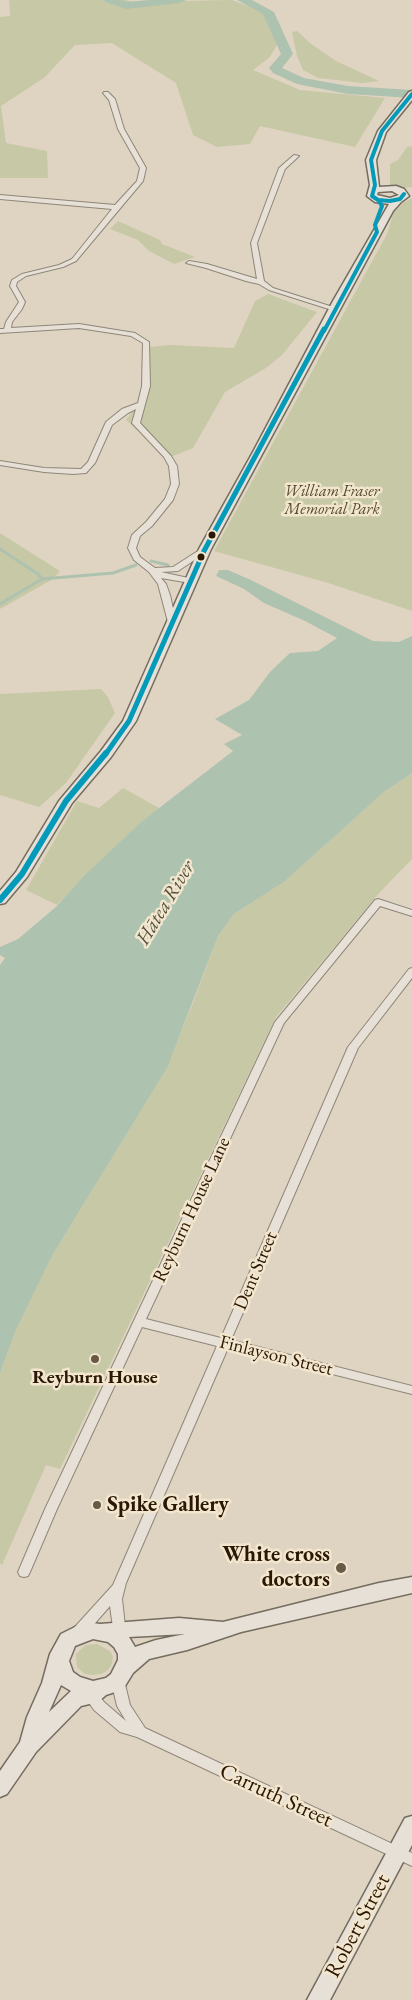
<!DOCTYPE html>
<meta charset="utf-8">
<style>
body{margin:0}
canvas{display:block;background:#dfd4c1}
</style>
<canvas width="412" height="2000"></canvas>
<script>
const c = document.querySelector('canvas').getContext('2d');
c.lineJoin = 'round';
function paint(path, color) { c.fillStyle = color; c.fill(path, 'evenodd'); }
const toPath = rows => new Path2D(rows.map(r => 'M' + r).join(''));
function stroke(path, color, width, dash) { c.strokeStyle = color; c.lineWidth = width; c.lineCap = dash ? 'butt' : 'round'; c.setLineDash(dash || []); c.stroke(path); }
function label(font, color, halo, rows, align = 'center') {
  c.font = font + ' "EB Garamond",serif'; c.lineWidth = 5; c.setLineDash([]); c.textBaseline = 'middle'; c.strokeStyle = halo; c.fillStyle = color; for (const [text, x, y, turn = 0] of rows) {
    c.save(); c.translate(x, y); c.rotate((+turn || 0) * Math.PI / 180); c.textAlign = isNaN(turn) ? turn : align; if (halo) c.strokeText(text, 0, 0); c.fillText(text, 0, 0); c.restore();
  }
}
paint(toPath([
 [9,0,126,0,133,2,232,0,263,12,281,39,269,58,253,70,300,90,385,98,355,147,260,126,250,144,217,147,193,135,176,83,112,43,75,45,45,77,1,106,6,143,47,151,48,178,0,178,0,17,10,16],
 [297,31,310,43,336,61,379,81,362,83,318,78,303,70,297,56,292,32],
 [412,146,412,187,401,188,390,186,390,164,398,160,407,147],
 [412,198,412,611,325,582,214,551,387,234,394,212,403,203],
 [118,221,160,240,162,244,195,257,174,264,149,251,138,240,110,229],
 [268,294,317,312,282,355,266,368,225,392,193,448,168,458,126,420,139,403,150,347,170,345,234,348,255,301],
 [0,533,60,571,53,579,0,609],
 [101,689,108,697,115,713,66,783,39,807,0,795,0,694],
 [412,773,412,859,380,892,276,1017,60,1469,46,1465,2,1565,0,1563,0,1373,15,1332,53,1254,165,1071,193,1003,218,936,234,914,284,882,384,792],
 [123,788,159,808,141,822,57,905,26,890,77,801,99,808],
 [97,1644,110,1651,113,1657,112,1664,108,1670,101,1674,93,1675,85,1674,77,1667,76,1654,86,1645]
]), '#c7c8a6');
paint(toPath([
 [219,570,228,570,253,581,373,641,399,642,412,636,412,773,384,792,284,882,234,914,218,936,167,1068,53,1254,15,1332,0,1373,0,965,5,958,0,955,0,947,18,939,57,906,83,877,141,822,233,751,224,744,242,735,215,719,249,700,270,672,290,653,318,651,337,638,305,621,264,603,244,589,216,576]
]), '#aec2b0');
stroke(toPath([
 [0,549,38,574,42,579],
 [151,561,168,565],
 [0,604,42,579,113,573,136,565]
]), '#aec2b0', 3);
paint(toPath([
 [104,0,120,0,127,2,149,0,186,0,180,3,126,9,106,2,104,0],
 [237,0,252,0,274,12,293,54,282,68,304,78,348,86,412,90,412,98,348,94,297,84,273,73,269,68,281,54,263,14,237,0]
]), '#aec2b0');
const street = toPath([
 [104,92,108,92,115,99,124,129,146,168,143,181,76,261,63,267,26,276,17,282,16,286,25,302,22,309,12,322,11,328,79,324,135,333,149,342,150,386,140,423,171,456,177,466,179,484,173,500,152,526,140,536,136,548,140,557,155,568,173,567,201,549,207,549,208,551,178,571,161,572,193,579,194,581,190,583,161,578,166,584,170,595,176,622,172,624,168,622,158,584,149,572,134,560,128,548,132,535,146,522,165,499,171,484,169,466,164,457,132,423,136,409,128,413,112,425,95,463,86,473,73,474,44,472,0,465,0,461,44,468,81,469,88,462,106,422,122,409,138,403,142,386,143,343,131,336,79,328,0,333,0,329,4,329,6,322,19,302,10,286,12,280,22,274,59,265,72,259,112,209,0,199,0,195,115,205,137,181,140,168,118,129,109,100,103,93,104,92],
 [294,155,299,156,285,169,257,243,264,281,273,288,336,308,336,310,332,310,269,290,259,284,246,281,206,268,186,263,189,261,207,264,257,279,251,243,279,168,294,155],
 [378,899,412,910,412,916,380,906,284,1023,146,1319,221,1338,348,1047,409,969,412,968,412,978,358,1048,231,1340,412,1386,412,1394,228,1348,126,1583,122,1599,126,1635,125,1639,120,1640,115,1639,114,1635,110,1606,83,1637,78,1638,73,1637,72,1633,73,1629,113,1585,217,1346,142,1327,57,1509,30,1572,28,1576,24,1577,20,1576,18,1572,45,1509,275,1022,375,900,378,899],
 [118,1674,123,1676,130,1705,145,1728,412,1853,412,1866,137,1737,120,1732,94,1710,82,1693,84,1689,89,1687,94,1689,104,1702,126,1721,117,1706,111,1680,113,1676,118,1674]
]);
const secondary = toPath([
 [412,91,412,100,386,132,376,160,379,187,396,186,404,189,409,196,401,202,393,211,211,549,136,721,111,757,72,803,27,877,5,903,0,904,0,891,16,872,59,801,101,751,123,721,199,549,253,452,333,301,389,204,375,202,367,196,370,185,366,160,378,131,409,92,412,91],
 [392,191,399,195,390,198,377,195,378,192,392,191],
 [412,1577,412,1593,241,1632,187,1650,149,1659,133,1673,125,1686,118,1691,106,1695,98,1702,81,1706,36,1752,7,1794,0,1797,0,1771,20,1742,27,1717,42,1683,50,1654,61,1634,77,1626,93,1623,100,1624,179,1618,223,1622,379,1583,412,1577],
 [185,1634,156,1640,135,1647,129,1637,185,1634],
 [93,1639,108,1642,114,1647,118,1654,118,1660,111,1674,106,1678,93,1681,80,1677,73,1672,69,1661,75,1646,93,1639],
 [61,1685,71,1691,49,1712,61,1685],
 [412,1816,412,1845,330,2000,307,2000,405,1818,412,1816]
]);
stroke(street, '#8e8679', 2);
stroke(secondary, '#756c60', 3);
paint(street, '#e6e0d6');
paint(secondary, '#e6e0d6');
stroke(toPath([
 [404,194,400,199,390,201,378,200,372,196,375,185,371,160,382,131,412,94],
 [324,331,377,232,375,225,382,206,378,200]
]), '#049aba', 4);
stroke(toPath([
 [105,755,129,721,204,551,324,329]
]), '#049aba', 5);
stroke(toPath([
 [0,900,22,874,66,801,106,753]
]), '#049aba', 6);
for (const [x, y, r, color] of [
 [212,535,4.5,"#2a1804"],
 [201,557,4.5,"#2a1804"],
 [95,1359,5,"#695a46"],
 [97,1505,5,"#695a46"],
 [341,1568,6,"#695a46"]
]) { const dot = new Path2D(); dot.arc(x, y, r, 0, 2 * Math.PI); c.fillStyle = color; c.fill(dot); stroke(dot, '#f3e6ce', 2); }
label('italic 16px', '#534a2e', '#f3e6ce', [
 ["William Fraser",332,492],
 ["Memorial Park",332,510]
]);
label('19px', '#2a1804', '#f3e6ce', [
 ["Reyburn House Lane",192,1210,-65],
 ["Dent Street",256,1271,-67],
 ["Finlayson Street",276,1356,14]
]);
label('bold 19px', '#2a1804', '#f3e6ce', [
 ["Reyburn House",95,1378]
]);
label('italic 20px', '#51513e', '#f3e6ce', [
 ["Hātea River",166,903,-59]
]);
label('bold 22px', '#2a1804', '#f3e6ce', [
 ["Spike Gallery",107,1505],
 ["White cross",330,1555,"right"],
 ["doctors",330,1580,"right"]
], 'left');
label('22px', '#2a1804', '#f3e6ce', [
 ["Carruth Street",276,1796,25],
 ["Robert Street",358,1926,-62]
]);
</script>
